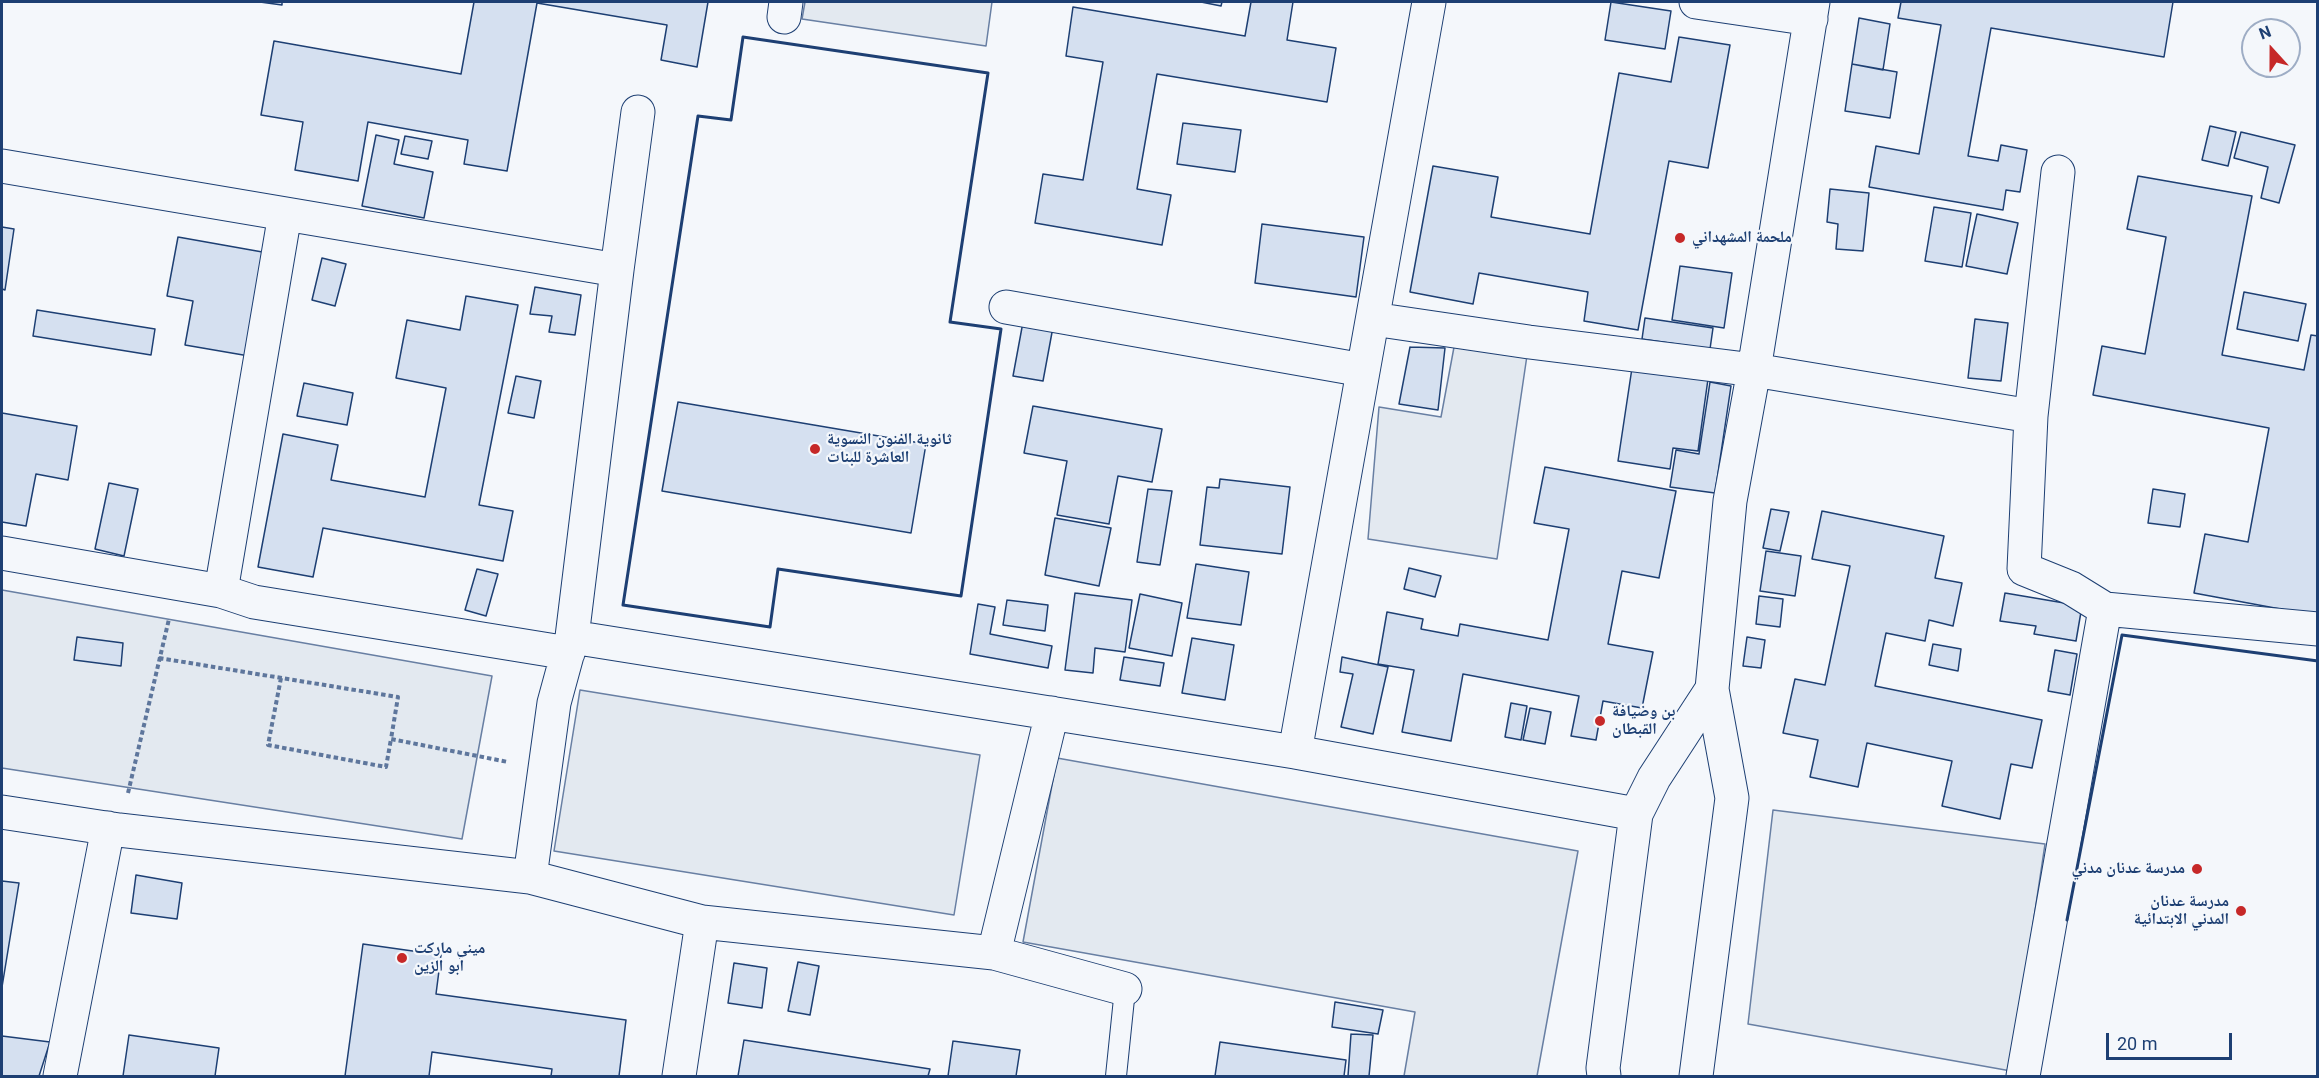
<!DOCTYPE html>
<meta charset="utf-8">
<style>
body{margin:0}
#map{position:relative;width:2319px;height:1078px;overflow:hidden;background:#f4f7fb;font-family:Roboto,sans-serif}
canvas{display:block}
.frame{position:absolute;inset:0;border:3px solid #1d3f73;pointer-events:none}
.north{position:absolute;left:2241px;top:18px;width:60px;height:60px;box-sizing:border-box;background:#f4f7fb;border:2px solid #9eadc5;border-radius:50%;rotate:339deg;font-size:16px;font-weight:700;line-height:24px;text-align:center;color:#1d3f73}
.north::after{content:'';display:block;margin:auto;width:21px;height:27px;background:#c62828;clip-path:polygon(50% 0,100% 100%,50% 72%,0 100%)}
.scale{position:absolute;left:2106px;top:1033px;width:126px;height:27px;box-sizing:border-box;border:3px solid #1d3f73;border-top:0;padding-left:8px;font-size:18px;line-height:21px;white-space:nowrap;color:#1d3f73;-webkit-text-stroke:4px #f4f7fb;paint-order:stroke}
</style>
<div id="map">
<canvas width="2319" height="1078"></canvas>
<div class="frame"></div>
<div class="north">N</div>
<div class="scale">20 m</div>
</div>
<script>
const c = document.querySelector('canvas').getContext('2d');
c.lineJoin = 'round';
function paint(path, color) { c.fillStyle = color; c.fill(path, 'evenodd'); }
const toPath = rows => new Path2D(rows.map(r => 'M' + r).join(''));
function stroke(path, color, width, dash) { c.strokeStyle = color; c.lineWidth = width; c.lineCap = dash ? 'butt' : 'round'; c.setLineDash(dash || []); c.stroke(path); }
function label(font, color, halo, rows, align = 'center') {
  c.font = font + ' Roboto,"Noto Naskh Arabic",sans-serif'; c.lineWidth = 4.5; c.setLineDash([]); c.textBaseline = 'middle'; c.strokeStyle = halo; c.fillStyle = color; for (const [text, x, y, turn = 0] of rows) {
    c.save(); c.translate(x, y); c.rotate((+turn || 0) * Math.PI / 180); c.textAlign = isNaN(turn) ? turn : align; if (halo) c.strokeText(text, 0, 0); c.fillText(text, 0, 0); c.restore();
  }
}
const green = toPath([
 [805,2,992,2,986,46,802,19,805,2],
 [1457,331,1529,342,1497,559,1368,539,1379,407,1441,417,1457,331],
 [2,590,492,676,462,839,2,768,2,590],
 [580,690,980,755,954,915,554,851,580,690],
 [1057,758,1578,851,1537,1076,1404,1076,1415,1012,1023,942,1057,758],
 [1773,810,2045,844,2011,1071,1748,1024,1773,810]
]);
paint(green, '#e3e9f0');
stroke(green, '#687fa3', 1.5);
const building = toPath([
 [260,2,282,2,282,5,260,2],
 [474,2,708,2,697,67,661,60,667,25,537,3,507,171,464,164,468,140,368,122,358,181,295,170,303,122,261,115,274,41,461,74,474,2],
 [1201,2,1222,2,1221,6,1201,2],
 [1251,2,1293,2,1287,40,1336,48,1327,102,1157,74,1137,189,1171,195,1162,245,1035,223,1043,174,1083,180,1103,62,1066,56,1073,7,1245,36,1251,2],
 [1611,2,1671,11,1665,49,1605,40,1611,2],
 [1901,2,2173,2,2164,57,1991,28,1968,156,1998,161,2001,145,2027,150,2020,192,2006,190,2003,210,1869,187,1876,146,1919,154,1941,25,1898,18,1901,2],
 [1859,18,1890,24,1883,70,1852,64,1859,18],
 [1679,37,1730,45,1708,168,1669,161,1638,330,1584,321,1588,292,1479,273,1473,304,1410,292,1433,166,1498,177,1491,217,1590,234,1619,73,1671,82,1679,37],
 [1852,64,1897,72,1890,118,1845,111,1852,64],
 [1183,123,1241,130,1235,172,1177,164,1183,123],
 [2210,126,2236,132,2228,166,2202,160,2210,126],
 [2241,132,2295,145,2279,203,2261,198,2268,167,2234,158,2241,132],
 [376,135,399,140,394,164,433,172,424,218,362,206,376,135],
 [405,136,432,141,428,159,401,154,405,136],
 [2138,176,2252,196,2222,355,2304,370,2311,335,2318,336,2318,616,2194,593,2205,534,2248,542,2269,428,2093,395,2102,346,2145,354,2166,237,2127,229,2138,176],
 [1830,189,1869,193,1863,251,1836,249,1838,224,1827,222,1830,189],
 [1934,207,1971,213,1962,267,1925,261,1934,207],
 [1977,214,2018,223,2007,274,1966,266,1977,214],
 [1262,224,1364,237,1356,297,1255,283,1262,224],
 [2,227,14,229,5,290,2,289,2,227],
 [178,237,268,253,249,356,185,345,193,301,167,296,178,237],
 [322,258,346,264,335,306,312,300,322,258],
 [1680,266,1732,273,1724,328,1672,320,1680,266],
 [535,287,581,295,575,335,549,332,552,316,530,314,535,287],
 [2244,292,2306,304,2298,341,2237,329,2244,292],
 [466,296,518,305,479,505,513,511,503,561,323,528,313,577,258,567,283,434,338,445,331,480,425,497,446,388,396,378,407,320,460,330,466,296],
 [37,310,155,329,151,355,33,336,37,310],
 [1645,318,1713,328,1710,349,1642,339,1645,318],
 [1975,319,2008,323,2001,381,1968,378,1975,319],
 [1023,322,1053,327,1043,381,1013,376,1023,322],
 [1410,347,1445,348,1438,410,1399,404,1410,347],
 [1632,368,1708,379,1698,451,1673,448,1670,469,1618,461,1632,368],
 [516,376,541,381,534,418,508,413,516,376],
 [1710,382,1731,386,1715,493,1670,487,1676,450,1699,454,1710,382],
 [304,383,353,393,347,425,297,416,304,383],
 [678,402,926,444,911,533,662,491,678,402],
 [1033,406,1162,429,1152,482,1118,476,1109,524,1057,515,1067,461,1024,453,1033,406],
 [2,413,77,426,68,480,36,474,26,526,2,522,2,413],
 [1545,467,1676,491,1659,578,1622,571,1608,644,1653,652,1642,708,1603,701,1596,740,1571,736,1579,696,1463,674,1451,741,1402,732,1414,670,1378,664,1387,612,1423,619,1421,629,1458,636,1460,624,1548,640,1569,529,1534,523,1545,467],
 [1220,479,1290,487,1282,554,1200,545,1207,487,1219,488,1220,479],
 [109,483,138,489,124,556,95,549,109,483],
 [1148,489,1172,491,1160,565,1137,562,1148,489],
 [2153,489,2185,494,2180,527,2148,523,2153,489],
 [1771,509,1789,512,1780,551,1763,548,1771,509],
 [1822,511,1944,536,1935,578,1962,583,1953,626,1929,620,1925,641,1886,633,1875,686,2042,720,2032,768,2011,764,2000,819,1942,806,1952,761,1867,743,1858,787,1810,777,1818,740,1783,733,1795,679,1825,685,1850,566,1812,559,1822,511],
 [1055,518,1111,528,1099,586,1045,575,1055,518],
 [1766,551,1801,556,1795,596,1760,591,1766,551],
 [1196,564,1249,572,1241,625,1187,618,1196,564],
 [1409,568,1441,576,1435,597,1404,589,1409,568],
 [477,569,498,574,486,616,465,610,477,569],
 [1075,593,1132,600,1125,652,1095,648,1093,673,1065,670,1075,593],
 [2005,593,2082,606,2076,641,2034,634,2036,626,2000,621,2005,593],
 [1140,594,1182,603,1172,656,1129,648,1140,594],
 [1759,596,1783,599,1780,627,1756,624,1759,596],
 [1007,600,1048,605,1045,631,1003,625,1007,600],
 [978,604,995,607,990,634,1052,646,1048,668,970,654,978,604],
 [77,637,123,643,121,666,74,660,77,637],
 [1747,637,1765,640,1761,668,1743,666,1747,637],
 [1192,638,1234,645,1225,700,1182,693,1192,638],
 [1933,644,1961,649,1958,671,1929,665,1933,644],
 [2055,650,2077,654,2070,695,2048,691,2055,650],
 [1124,657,1164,663,1160,686,1120,680,1124,657],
 [1342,657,1388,667,1373,734,1341,727,1353,674,1340,672,1342,657],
 [1511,703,1527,706,1521,740,1505,737,1511,703],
 [1530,708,1551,712,1545,744,1523,740,1530,708],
 [136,875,182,883,177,919,131,913,136,875],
 [2,881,19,883,2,987,2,881],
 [363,944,441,955,436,994,626,1020,619,1076,551,1076,552,1069,432,1052,429,1076,345,1076,363,944],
 [798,962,819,966,810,1015,788,1011,798,962],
 [734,963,767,968,762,1008,728,1003,734,963],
 [1335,1002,1383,1010,1378,1034,1332,1027,1335,1002],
 [1351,1034,1373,1035,1369,1076,1348,1076,1351,1034],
 [129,1035,219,1048,215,1076,123,1076,129,1035],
 [2,1036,50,1042,39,1076,2,1076,2,1036],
 [744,1040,930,1069,928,1076,738,1076,744,1040],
 [953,1041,1020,1050,1016,1076,948,1076,953,1041],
 [1220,1042,1346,1060,1344,1076,1215,1076,1220,1042]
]);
paint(building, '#d5e0f0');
stroke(building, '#1d3f73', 1.5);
const lane = toPath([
 [1116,1076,1125,989]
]);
const street = toPath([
 [1696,2,1811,19],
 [784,17,786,2],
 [2,166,617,270,572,637],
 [617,270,638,112],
 [1006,307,1363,370],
 [1373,319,1529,342,1754,370,2031,416,2024,569,2071,588,2105,609,2023,1076],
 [2031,416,2058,172],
 [2,553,221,591,254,602,568,653],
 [221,591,285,214],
 [2105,609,2318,629],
 [1295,752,1429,2],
 [2,812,119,830,530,877,702,922,994,953,1125,989],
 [530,877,554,703,572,637,1295,752,1636,814],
 [994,953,1052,713],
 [60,1076,108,828],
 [679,1076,702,922],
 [1604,1076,1603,1068,1636,814,1654,778,1712,689],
 [1696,1076,1732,798,1712,689,1730,501,1754,370,1813,2]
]);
stroke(lane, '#1d3f73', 22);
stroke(street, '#1d3f73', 35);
stroke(toPath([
 [159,658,398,697,391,739,508,762],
 [281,678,268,745,386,767,391,739],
 [128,793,169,619]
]), '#5e769c', 4, [4.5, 3]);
stroke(lane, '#f4f7fb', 20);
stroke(street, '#f4f7fb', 33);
stroke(toPath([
 [743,37,988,73,950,322,1001,329,961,596,778,569,770,627,623,605,698,116,731,120,743,37],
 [2067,920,2122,635,2318,661]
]), '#1d3f73', 3);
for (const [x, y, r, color] of [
 [1680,238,6,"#c62828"],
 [815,449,6,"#c62828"],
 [1600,721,6,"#c62828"],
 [2197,869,6,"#c62828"],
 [2241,911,6,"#c62828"],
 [402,958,6,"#c62828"]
]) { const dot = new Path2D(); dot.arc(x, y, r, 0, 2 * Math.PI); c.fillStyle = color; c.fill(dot); stroke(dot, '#f4f7fb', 2); }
label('bold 16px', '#1d3f73', '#f4f7fb', [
 ["ملحمة المشهداني",1692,238],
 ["ثانوية الفنون النسوية",827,440],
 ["العاشرة للبنات",827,458],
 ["بن وضيافة",1612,712],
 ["القبطان",1612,730],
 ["مدرسة عدنان مدني",2185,869,"right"],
 ["مدرسة عدنان",2229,902,"right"],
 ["المدني الابتدائية",2229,920,"right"],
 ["ميني ماركت",414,949],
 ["ابو الزين",414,967]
], 'left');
</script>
